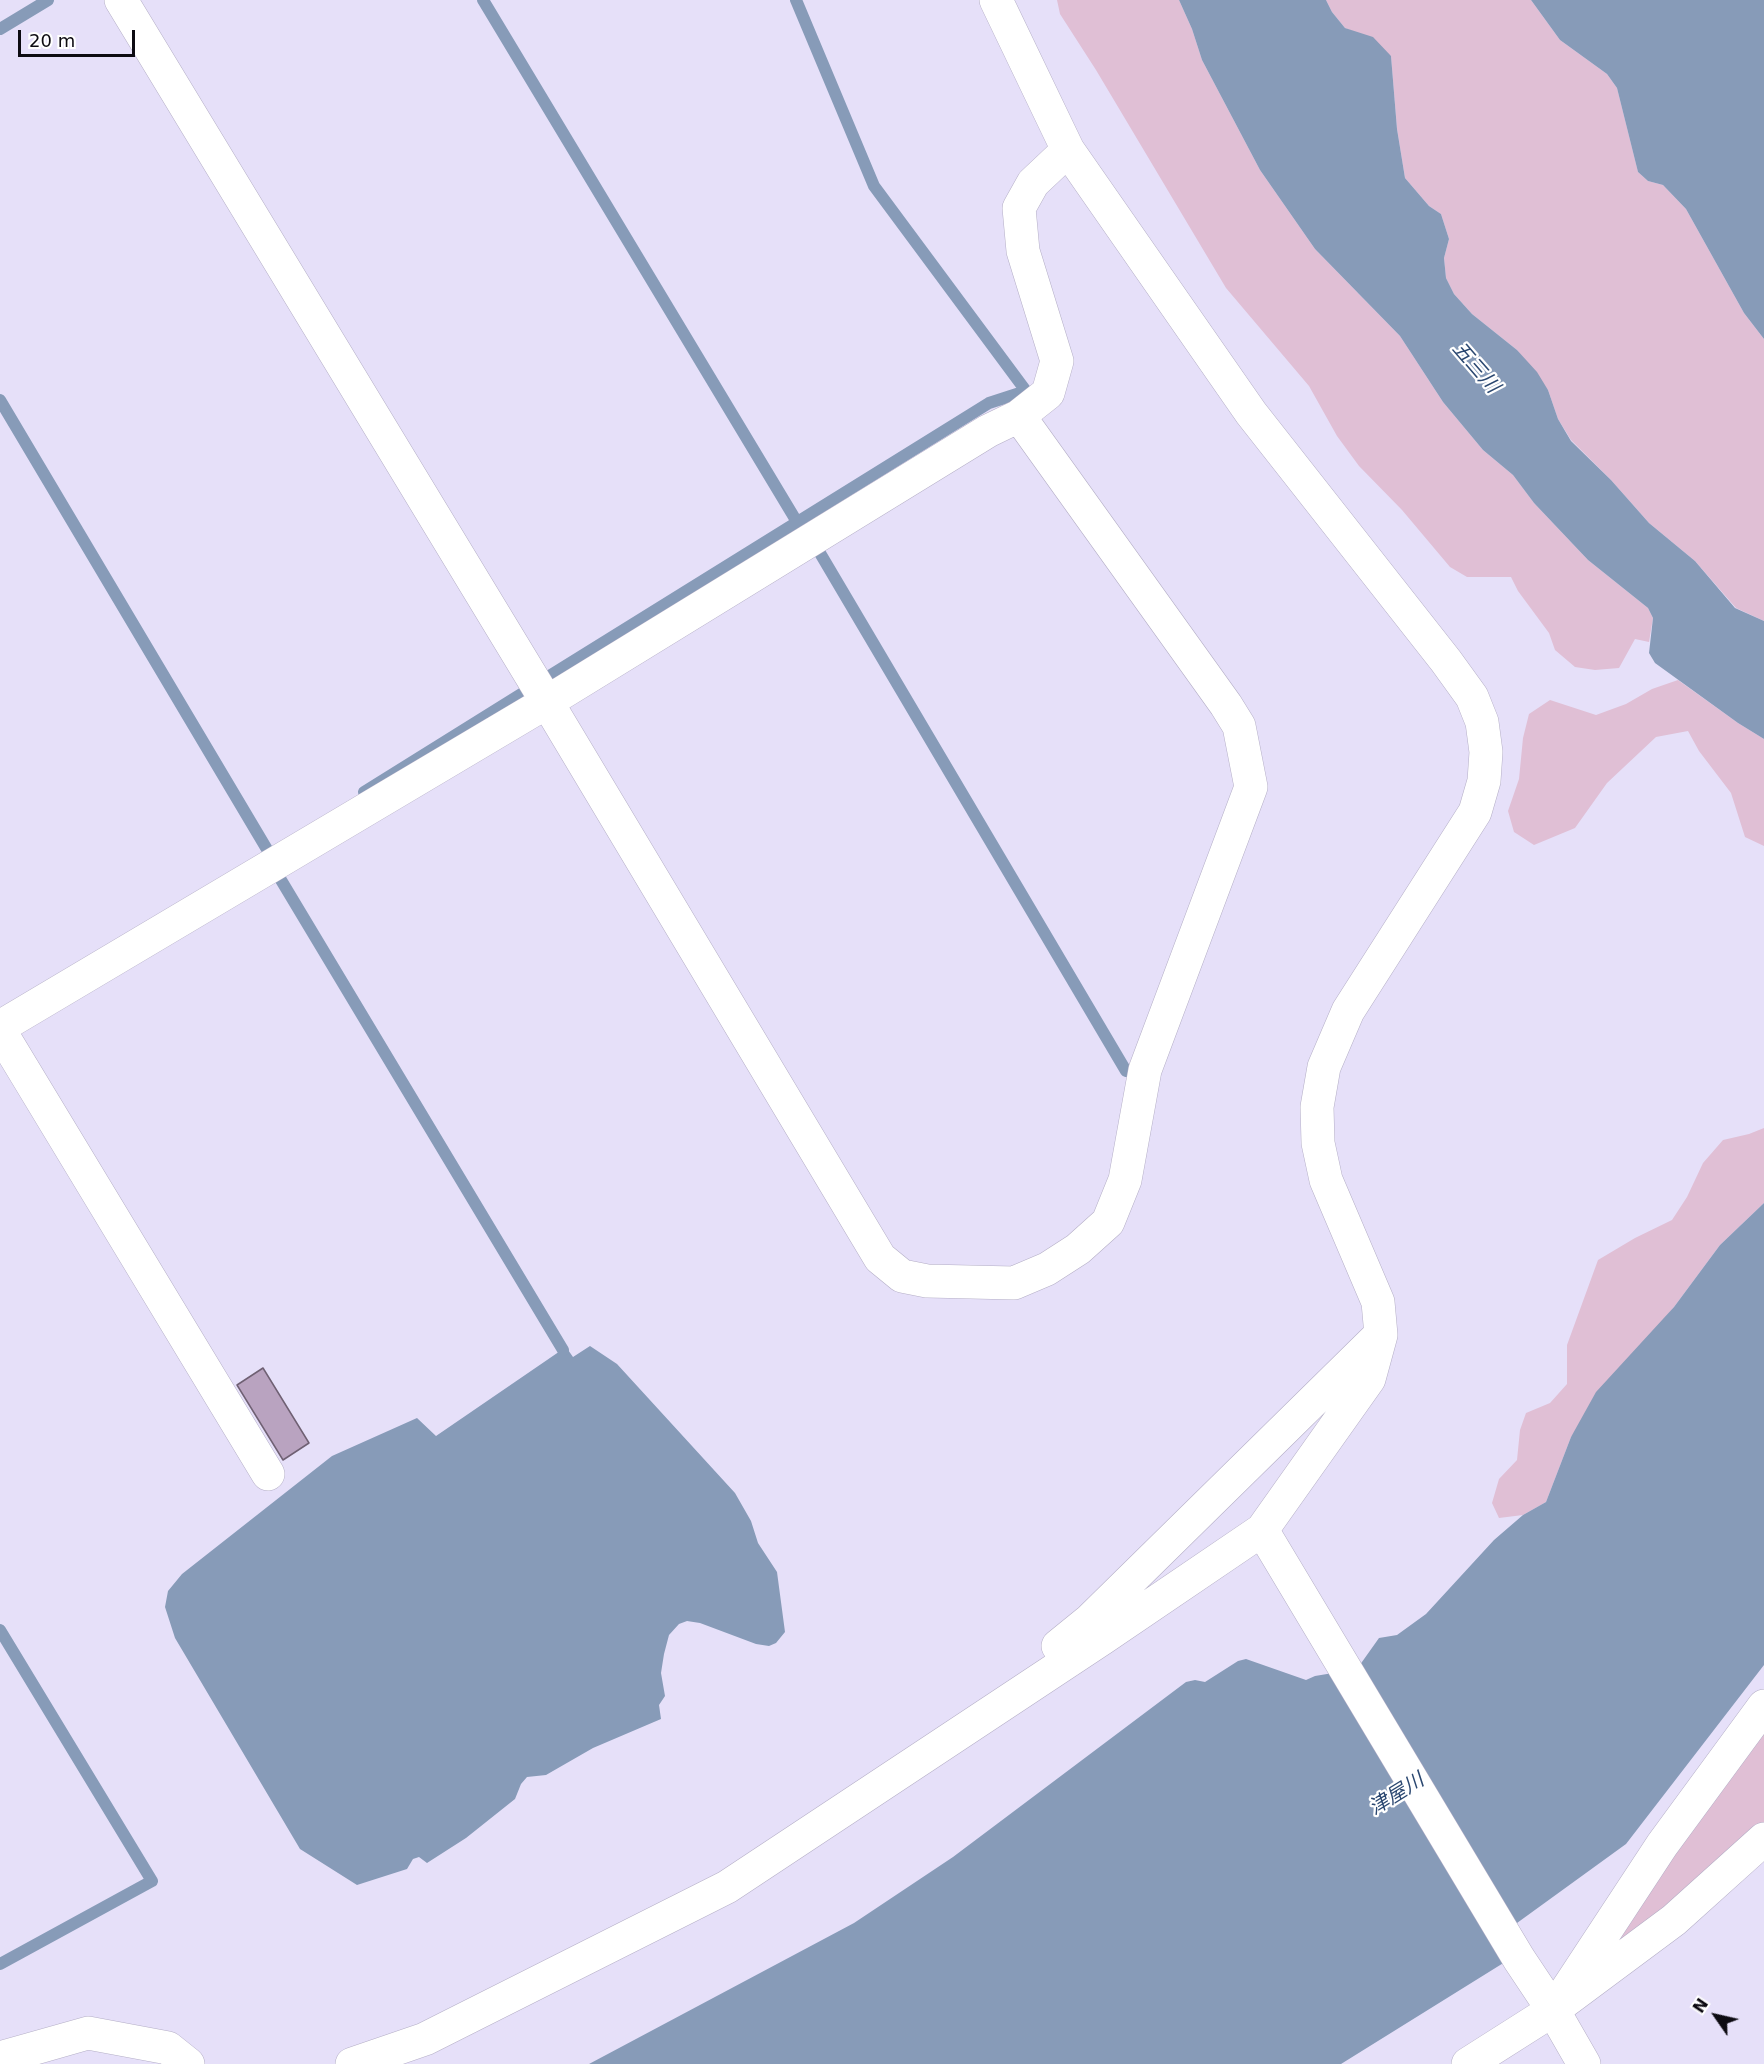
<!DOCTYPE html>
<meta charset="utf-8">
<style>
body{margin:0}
#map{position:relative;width:1764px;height:2064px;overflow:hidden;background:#e6e0f9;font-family:"DejaVu Sans",sans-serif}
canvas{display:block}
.north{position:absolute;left:1686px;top:1986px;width:60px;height:60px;-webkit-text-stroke:4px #fff;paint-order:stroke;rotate:304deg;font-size:16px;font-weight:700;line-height:24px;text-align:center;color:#0d0b12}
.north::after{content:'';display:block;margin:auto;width:21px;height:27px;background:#0d0b12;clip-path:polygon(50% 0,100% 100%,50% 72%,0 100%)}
.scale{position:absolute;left:18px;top:30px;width:117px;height:27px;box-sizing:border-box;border:3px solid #0d0b12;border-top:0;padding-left:8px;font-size:18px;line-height:21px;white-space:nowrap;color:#0d0b12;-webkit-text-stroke:4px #fff;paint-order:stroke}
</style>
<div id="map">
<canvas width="1764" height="2064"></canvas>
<div class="north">N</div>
<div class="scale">20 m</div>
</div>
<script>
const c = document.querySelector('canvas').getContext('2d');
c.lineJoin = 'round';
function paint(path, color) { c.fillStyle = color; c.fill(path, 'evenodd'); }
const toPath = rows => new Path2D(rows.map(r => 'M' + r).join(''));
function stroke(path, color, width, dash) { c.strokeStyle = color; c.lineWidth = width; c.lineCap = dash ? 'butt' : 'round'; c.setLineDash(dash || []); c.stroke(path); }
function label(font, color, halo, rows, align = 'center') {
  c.font = font + ' "DejaVu Sans","Noto Sans JP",sans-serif'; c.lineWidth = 4.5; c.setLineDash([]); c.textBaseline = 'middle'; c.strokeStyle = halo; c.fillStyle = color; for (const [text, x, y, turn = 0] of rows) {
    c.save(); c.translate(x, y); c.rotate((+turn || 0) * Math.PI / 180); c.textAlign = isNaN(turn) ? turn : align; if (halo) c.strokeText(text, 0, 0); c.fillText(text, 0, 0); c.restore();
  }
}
paint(toPath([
 [1057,0,1179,0,1192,29,1202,60,1260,170,1315,249,1400,336,1443,402,1483,450,1513,475,1534,503,1588,560,1648,608,1653,618,1649,642,1635,639,1619,668,1595,670,1575,667,1555,650,1549,633,1518,591,1511,577,1467,577,1450,567,1402,510,1359,466,1337,436,1309,386,1226,288,1096,70,1060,14],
 [1326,0,1531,0,1560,40,1607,74,1617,88,1638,172,1648,181,1663,185,1686,209,1744,313,1764,339,1764,621,1736,608,1695,561,1649,523,1611,480,1571,440,1558,419,1548,390,1517,350,1472,314,1454,294,1446,278,1444,258,1449,239,1441,214,1429,206,1405,178,1397,129,1391,56,1357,33,1345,28,1332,12],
 [1678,680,1738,723,1764,739,1764,846,1745,837,1731,793,1699,751,1688,731,1656,737,1607,783,1575,828,1534,845,1514,832,1508,811,1519,779,1523,738,1529,714,1550,700,1596,715,1626,704,1652,689],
 [1764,1128,1764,1203,1720,1245,1674,1307,1571,1437,1546,1502,1523,1515,1499,1518,1492,1503,1499,1479,1517,1460,1520,1430,1526,1413,1550,1403,1567,1384,1567,1345,1598,1260,1635,1238,1672,1220,1687,1197,1703,1163,1723,1140,1749,1134],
 [1764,1731,1764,1822,1679,1903,1608,1955,1676,1844]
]), '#e0bfd5');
paint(toPath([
 [1179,0,1326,0,1332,12,1345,28,1373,37,1391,56,1397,129,1405,178,1429,206,1441,214,1449,239,1444,258,1446,278,1454,294,1472,314,1517,350,1537,372,1548,390,1558,419,1571,441,1611,480,1649,523,1695,561,1735,608,1764,621,1764,739,1738,723,1655,663,1649,653,1653,618,1648,608,1588,560,1534,503,1513,475,1483,450,1443,402,1400,336,1315,249,1260,170,1202,60,1192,29],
 [1531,0,1764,0,1764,339,1744,313,1686,209,1663,185,1648,181,1638,172,1617,88,1607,74,1560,40],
 [1764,1203,1764,1665,1626,1844,1517,1923,1500,1953,1505,1962,1341,2064,589,2064,854,1923,953,1857,1186,1682,1195,1680,1205,1682,1238,1661,1246,1659,1306,1680,1315,1676,1357,1669,1379,1638,1397,1635,1426,1614,1494,1540,1523,1515,1546,1502,1571,1437,1596,1392,1674,1307,1720,1245],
 [590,1346,617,1364,735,1493,751,1521,758,1543,777,1572,785,1632,776,1643,769,1646,756,1644,700,1623,687,1621,679,1624,669,1635,664,1654,661,1673,665,1696,659,1705,661,1719,593,1748,546,1775,527,1777,521,1784,515,1799,466,1838,427,1863,419,1857,413,1859,407,1869,357,1885,300,1849,175,1638,165,1607,168,1591,182,1574,332,1456,417,1418,436,1436,566,1347,573,1357]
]), '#879bb8');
stroke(toPath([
 [483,0,797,522],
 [0,29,48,0],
 [0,400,268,851],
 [817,548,1126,1071],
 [546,678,989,403,1026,391,874,186,796,0],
 [364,792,526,691],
 [278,875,563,1350],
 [0,1630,152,1881,0,1964]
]), '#879bb8', 12);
const building = toPath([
 [263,1368,309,1443,283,1460,237,1385,263,1368]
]);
paint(building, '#b9a3c0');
stroke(building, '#6f6073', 1.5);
const minor = toPath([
 [121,0,547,702,880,1258,902,1276,927,1281,1014,1283,1047,1269,1078,1249,1108,1222,1125,1180,1145,1070,1251,787,1239,726,1226,705,1019,416],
 [0,1027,547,702,988,431,1019,416,1048,393,1057,361,1023,251,1019,208,1033,183,1068,150],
 [0,1031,268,1474],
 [1262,1530,1519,1959,1553,2010,1584,2064],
 [1058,1646,1090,1620,1379,1336],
 [1566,1991,1662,1845,1764,1706],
 [0,2058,88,2033,168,2048,188,2064],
 [352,2064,425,2039,727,1887,1103,1638,1262,1530,1369,1379,1381,1335,1378,1302,1326,1180,1318,1143,1317,1107,1324,1067,1348,1011,1475,812,1484,781,1486,752,1482,722,1472,697,1446,661,1251,413,1068,150,996,0],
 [1468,2064,1553,2010,1674,1920,1764,1839]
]);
stroke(minor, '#b4aec6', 34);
stroke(minor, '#fff', 33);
label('italic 20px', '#2b4871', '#fff', [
 ["五三川",1475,368,49],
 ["津屋川",1397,1795,-32]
]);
</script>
